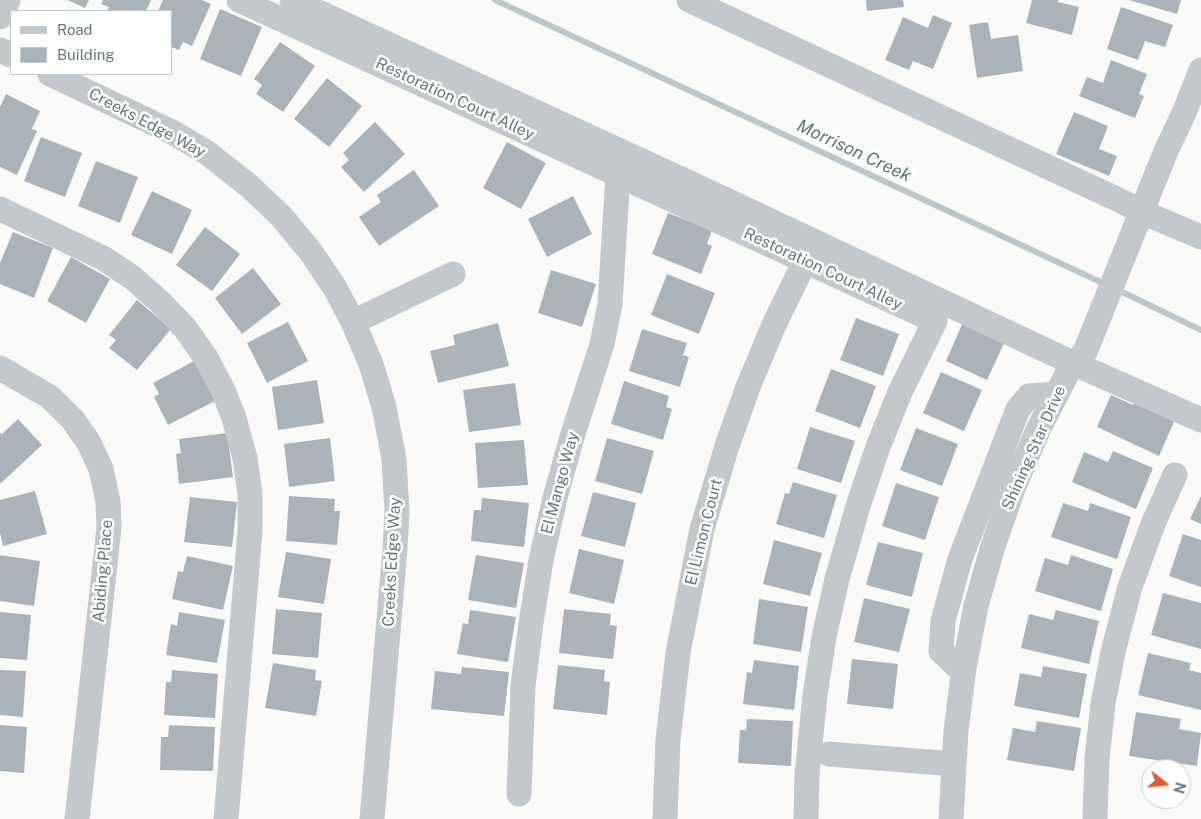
<!DOCTYPE html>
<style>
body{margin:0}
#map{position:relative;width:1201px;height:819px;overflow:hidden;background:#fafaf8;font-family:"Public Sans",sans-serif}
canvas{display:block}
.legend{position:absolute;left:10px;top:10px;width:162px;height:65px;box-sizing:border-box;background:#fff;border:1px solid #c1c8cd;margin:0;padding:6px 9px;list-style:none;font-size:15px;color:#657683}
.legend li{display:flex;align-items:center;gap:10px;height:25px}
.legend b{width:25px;border:1px solid #c1c8cd}
.north{position:absolute;left:1141px;top:759px;width:50px;height:50px;box-sizing:border-box;background:#fff;border:1px solid #c1c8cd;border-radius:50%;rotate:106deg;font-size:14px;font-weight:700;line-height:20px;text-align:center;color:#657683}
.north::after{content:'';display:block;margin:auto;width:18px;height:22px;background:#e4572e;clip-path:polygon(50% 0,100% 100%,50% 72%,0 100%)}
</style>
<div id="map">
<canvas width="1201" height="819"></canvas>
<ul class="legend">
<li><b style="height:6px;background:#c3c8cc"></b>Road</li>
<li><b style="height:14px;background:#aab3b9"></b>Building</li>
</ul>
<div class="north">N</div>
</div>
<script>
const c = document.querySelector('canvas').getContext('2d');
c.lineJoin = 'round';
const toPath = rows => new Path2D(rows.map(r => 'M' + r).join(''));
function stroke(path, color, width, dash) { c.strokeStyle = color; c.lineWidth = width; c.lineCap = dash ? 'butt' : 'round'; c.setLineDash(dash || []); c.stroke(path); }
function paint(path, color) { c.fillStyle = color; c.fill(path, 'evenodd'); }
function label(font, color, halo, rows, align = 'center') {
  c.font = font + ' "Public Sans",sans-serif'; c.lineWidth = 5; c.setLineDash([]); c.textBaseline = 'middle'; c.strokeStyle = halo; c.fillStyle = color; for (const [text, x, y, turn = 0] of rows) {
    c.save(); c.translate(x, y); c.rotate((+turn || 0) * Math.PI / 180); c.textAlign = isNaN(turn) ? turn : align; if (halo) c.strokeText(text, 0, 0); c.fillText(text, 0, 0); c.restore();
  }
}
stroke(toPath([
 [495,0,1107,285],
 [1116,289,1201,330]
]), '#bbc7cb', 6);
paint(toPath([
 [68,0,89,0,85,8],
 [103,0,151,0,146,11,107,11,109,7,101,4],
 [163,0,202,0,211,4,192,46,183,42,179,50,171,47,171,11,158,11],
 [866,0,903,0,904,7,867,11],
 [1032,0,1058,0,1058,2,1079,7,1072,35,1026,23],
 [1129,0,1181,0,1177,14],
 [1121,7,1173,25,1165,47,1145,41,1138,60,1107,49],
 [220,9,262,27,241,76,200,59],
 [933,15,952,23,933,69,913,61,909,70,885,60,903,17,928,28],
 [988,22,991,39,1018,35,1023,71,977,78,969,25],
 [280,42,315,66,283,112,256,94,262,85,254,79],
 [1111,60,1147,74,1139,94,1144,96,1135,118,1079,96,1087,77,1103,83],
 [327,78,362,106,329,147,294,119],
 [6,94,40,111,32,129,37,131,17,175,0,167,0,107],
 [1074,112,1108,126,1099,149,1117,156,1109,176,1056,154],
 [375,122,405,154,364,192,341,167,349,160,343,153],
 [41,137,82,153,65,197,24,181],
 [507,142,546,163,521,209,483,188],
 [96,161,138,177,120,223,78,206],
 [414,170,439,206,379,246,359,217,381,202,377,195],
 [152,191,192,210,172,254,131,235],
 [573,196,592,234,547,257,528,219],
 [668,213,712,230,707,244,712,246,701,274,652,254],
 [205,227,240,254,212,291,176,265],
 [13,232,53,248,34,298,0,284,0,263],
 [71,257,110,279,86,323,47,301],
 [253,268,281,304,242,334,215,298],
 [551,270,596,284,582,327,538,313],
 [667,274,715,293,699,334,651,315],
 [137,300,171,329,137,370,109,348,116,340,109,335],
 [856,318,899,334,883,376,840,360],
 [964,320,1006,339,987,380,946,361],
 [288,322,308,361,267,383,247,343],
 [498,323,509,366,438,383,430,351,455,345,453,335],
 [642,329,687,343,683,355,689,357,680,387,629,371],
 [194,361,215,401,168,425,154,397,159,394,153,383],
 [831,369,876,386,860,428,815,411],
 [941,372,982,390,964,431,923,413],
 [317,380,324,423,278,430,272,387],
 [624,381,669,396,666,407,672,409,663,440,611,424],
 [515,383,521,425,469,432,463,390],
 [1111,395,1133,405,1137,397,1177,415,1159,456,1097,427],
 [18,419,42,445,0,484,0,433,2,434],
 [810,427,855,441,841,483,797,469],
 [916,428,958,444,942,486,900,470],
 [227,433,233,477,179,484,176,454,181,453,179,439],
 [330,438,335,481,289,487,284,444],
 [607,438,654,451,642,494,595,481],
 [524,440,528,485,478,488,475,443],
 [1113,451,1153,468,1136,509,1072,482,1084,452,1108,462],
 [793,482,837,495,824,538,776,524,785,493,789,494],
 [896,483,939,497,925,540,882,526],
 [35,491,47,534,3,546,0,533,0,500],
 [593,492,636,503,625,547,581,536],
 [289,496,335,499,334,511,340,511,337,545,286,541],
 [1201,496,1201,524,1190,519],
 [190,497,237,502,232,547,184,542],
 [482,498,529,503,524,547,471,541,474,510,481,510],
 [1063,503,1088,511,1090,503,1131,517,1117,559,1051,537],
 [1183,534,1201,540,1201,587,1169,576],
 [774,540,822,553,810,596,763,584],
 [878,542,923,553,912,597,866,585],
 [579,549,624,560,614,604,569,593],
 [286,552,331,559,324,604,278,597],
 [0,555,40,561,34,606,0,601],
 [476,555,524,563,516,608,468,600],
 [1071,555,1113,569,1101,611,1035,591,1045,558,1068,565],
 [187,556,233,566,223,610,172,599,178,571,183,572],
 [1163,593,1201,603,1201,649,1151,635],
 [864,598,910,609,899,652,854,642],
 [759,599,808,607,801,652,753,644],
 [276,609,322,613,318,658,272,654],
 [564,609,611,614,610,625,617,626,613,659,559,653],
 [470,610,516,617,508,662,457,654,463,623,468,624],
 [1056,610,1099,621,1089,664,1021,648,1029,614,1053,620],
 [0,612,31,615,27,660,0,658],
 [179,612,225,620,217,663,166,655,171,624,177,626],
 [1148,653,1191,663,1189,670,1201,673,1201,710,1138,695],
 [852,659,898,664,893,709,847,704],
 [754,660,799,666,794,710,743,704,747,672,752,673],
 [273,663,316,670,315,680,322,681,316,716,265,708],
 [558,665,605,670,604,681,610,682,607,715,553,709],
 [1043,666,1087,674,1079,718,1014,706,1020,673,1041,677],
 [462,667,509,672,504,716,431,709,435,671,461,674],
 [0,670,26,671,23,717,0,715],
 [172,670,218,674,215,718,164,715,166,682,171,682],
 [1136,712,1181,719,1179,729,1201,733,1197,766,1129,756],
 [747,719,793,721,791,766,738,763,740,730,746,730],
 [1037,721,1081,728,1074,771,1007,760,1013,728,1035,732],
 [0,725,27,727,24,773,0,771],
 [169,725,215,727,213,771,160,770,161,737,168,737]
]), '#aab3b9');
stroke(toPath([
 [239,0,935,321,900,392,878,447,859,503,837,579,824,637,815,695,807,774,806,819],
 [292,0,688,182,1075,364,1201,420],
 [689,0,1121,201,1142,212,1201,237],
 [0,17,8,0],
 [0,50,11,55],
 [50,74,172,132,206,152,248,185,281,216,310,251,335,288,353,322,371,364,384,407,394,459,397,512,395,549,372,819],
 [0,209,103,258,133,278,160,302,185,328,206,358,223,390,234,418,245,458,250,494,250,531,226,819],
 [353,322,453,274],
 [0,368,50,397,73,420,89,443,101,469,108,501,109,528,77,819],
 [963,672,941,651,943,621,960,559,1018,409,1029,396,1057,394],
 [829,754,954,764],
 [519,794,523,686,531,623,541,560,555,498,572,437,602,344,610,304,618,174],
 [665,819,668,740,678,653,702,529,727,446,748,387,773,327,805,261],
 [951,819,956,731,964,668,976,606,993,546,1014,486,1039,428,1068,372,1085,352,1166,151,1184,113,1201,70],
 [1095,819,1097,758,1103,704,1113,652,1130,587,1153,524,1175,475]
]), '#c3c8cc', 25);
label('16px', '#657683', '#fff', [
 ["Restoration Court Alley",455,99,25],
 ["Creeks Edge Way",147,123,28],
 ["Restoration Court Alley",823,269,25],
 ["Shining Star Drive",1034,448,-66],
 ["El Mango Way",560,483,-75],
 ["El Limon Court",704,532,-76],
 ["Creeks Edge Way",392,562,-87],
 ["Abiding Place",103,571,-85]
]);
label('italic 18px', '#60757c', '#fff', [
 ["Morrison Creek",854,151,25]
]);
</script>
